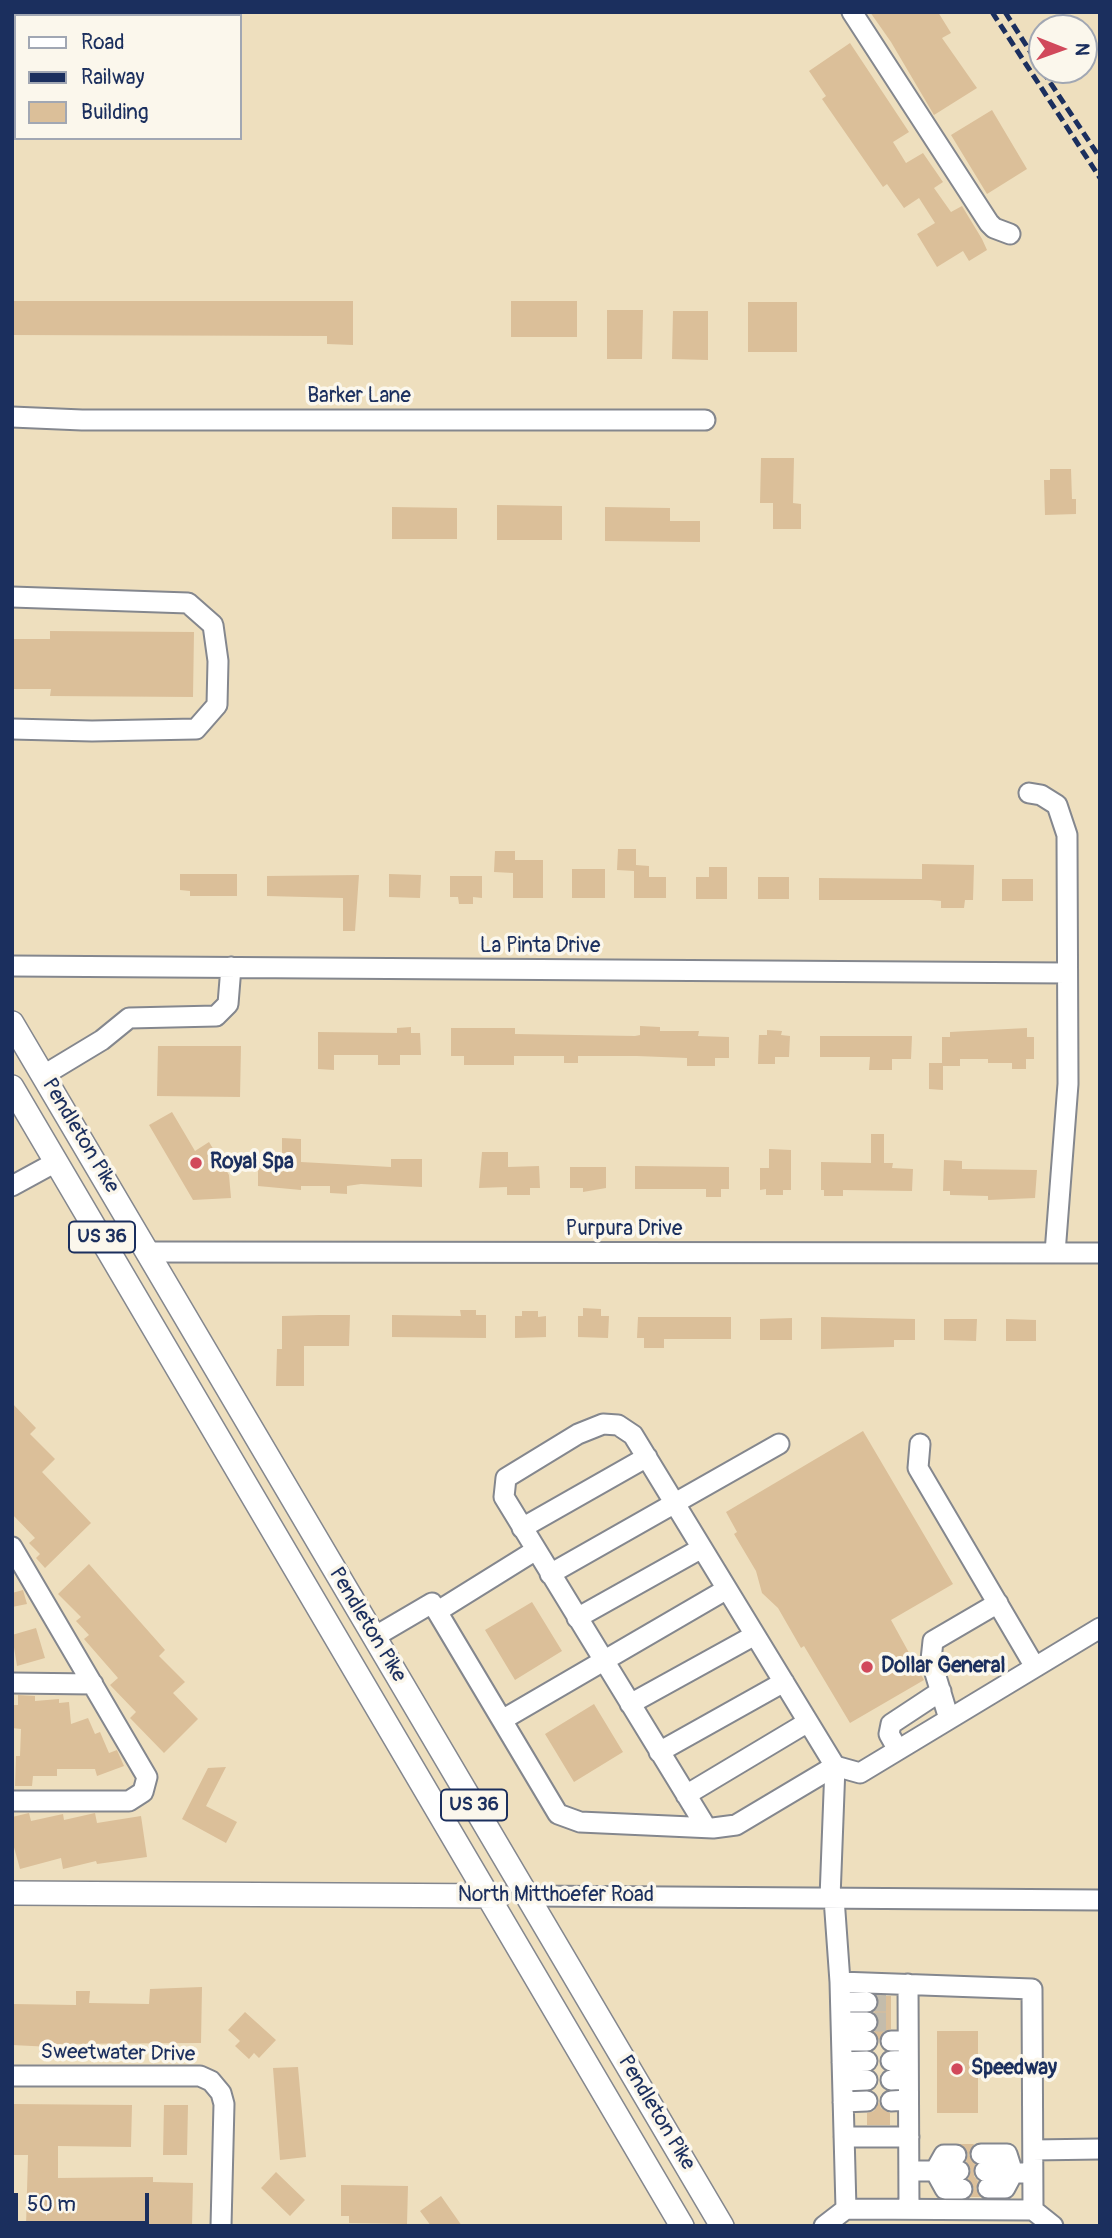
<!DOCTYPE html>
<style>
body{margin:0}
#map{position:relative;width:1112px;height:2238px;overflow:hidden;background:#eedfbe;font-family:Pangolin,sans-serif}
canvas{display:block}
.frame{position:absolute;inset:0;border:14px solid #1b2f5e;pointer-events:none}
.legend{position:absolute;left:14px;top:14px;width:228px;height:126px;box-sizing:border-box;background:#fbf7ec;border:2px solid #a1a7b3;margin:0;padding:9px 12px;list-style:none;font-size:21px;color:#1b2f5e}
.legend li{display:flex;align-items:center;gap:14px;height:35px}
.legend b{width:35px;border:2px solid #a1a7b3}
.north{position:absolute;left:1028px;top:14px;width:70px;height:70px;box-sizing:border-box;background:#fbf7ec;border:2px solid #a1a7b3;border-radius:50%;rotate:91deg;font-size:19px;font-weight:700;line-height:28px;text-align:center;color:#1b2f5e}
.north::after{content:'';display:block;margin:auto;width:24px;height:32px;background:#d1495b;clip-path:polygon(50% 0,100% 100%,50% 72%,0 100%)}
.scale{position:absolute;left:14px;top:2193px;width:135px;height:32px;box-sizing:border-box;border:4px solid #1b2f5e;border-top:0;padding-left:9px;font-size:21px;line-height:24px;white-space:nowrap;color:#1b2f5e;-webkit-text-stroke:5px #fbf7ec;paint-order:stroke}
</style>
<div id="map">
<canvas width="1112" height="2238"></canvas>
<div class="frame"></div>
<ul class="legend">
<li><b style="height:9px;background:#fff"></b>Road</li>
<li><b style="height:9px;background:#1b2f5e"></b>Railway</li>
<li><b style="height:19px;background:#dbbf99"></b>Building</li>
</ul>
<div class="north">N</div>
<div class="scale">50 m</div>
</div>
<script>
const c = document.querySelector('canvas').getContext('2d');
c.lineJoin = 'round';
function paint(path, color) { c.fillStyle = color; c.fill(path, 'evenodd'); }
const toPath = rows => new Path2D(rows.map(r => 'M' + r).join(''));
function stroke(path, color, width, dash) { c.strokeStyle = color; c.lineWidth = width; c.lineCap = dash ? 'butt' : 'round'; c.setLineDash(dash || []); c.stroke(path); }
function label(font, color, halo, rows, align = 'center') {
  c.font = font + ' Pangolin,sans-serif'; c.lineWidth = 7; c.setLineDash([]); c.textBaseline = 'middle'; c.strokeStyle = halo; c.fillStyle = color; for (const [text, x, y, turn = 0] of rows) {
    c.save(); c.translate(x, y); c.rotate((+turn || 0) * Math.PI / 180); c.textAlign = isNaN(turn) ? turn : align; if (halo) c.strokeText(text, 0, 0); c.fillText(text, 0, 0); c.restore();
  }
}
paint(toPath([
 [870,12,938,12,951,33,942,38,977,88,934,115,891,42],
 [850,43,909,132,893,142,906,163,923,153,943,182,934,188,951,212,962,206,982,239,987,250,969,261,963,251,937,267,917,234,935,223,919,198,904,208,887,184,883,187,822,99,826,96,809,71],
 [992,110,1027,169,987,194,951,135],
 [12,301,353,301,353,345,327,344,327,336,12,335],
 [511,301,577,301,577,337,511,337],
 [748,302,797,302,797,352,748,352],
 [607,310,643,310,642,359,607,359],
 [673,311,708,311,708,360,672,359],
 [761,458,794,458,793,503,801,504,801,529,773,529,773,503,760,503],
 [1050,469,1071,469,1072,499,1076,499,1076,514,1045,515,1044,480,1050,480],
 [497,505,562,506,562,540,497,540],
 [392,507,457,508,457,539,392,539],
 [605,507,670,508,670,521,700,521,700,542,605,541],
 [50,631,194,632,193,697,50,696,51,689,12,689,12,639,50,639],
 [618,849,636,849,636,865,649,866,649,877,666,877,666,898,634,898,634,871,617,870],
 [495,851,515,851,515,860,543,860,543,898,513,898,513,873,494,872],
 [922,864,974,865,973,900,965,900,964,908,941,908,941,901,930,900,819,900,819,878,922,879],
 [709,867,727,867,727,899,696,899,696,877,709,877],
 [572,869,605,869,605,898,572,898],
 [180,874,237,874,237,896,190,896,190,891,180,890],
 [389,874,421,875,420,898,389,897],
 [359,875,355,931,343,931,343,898,267,896,267,876],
 [450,876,482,876,482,898,473,897,473,904,459,904,458,897,450,897],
 [758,877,789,877,789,899,758,899],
 [1002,879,1033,879,1033,901,1002,901],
 [640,1026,660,1027,660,1031,699,1031,698,1036,729,1037,729,1058,715,1058,715,1066,687,1066,687,1058,637,1056,578,1056,578,1063,564,1063,564,1056,514,1056,514,1065,464,1065,464,1056,451,1056,451,1028,515,1028,515,1034,635,1036,640,1035],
 [411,1027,411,1033,420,1033,421,1055,400,1055,400,1065,378,1065,378,1055,334,1055,334,1070,318,1069,318,1032,397,1033,397,1028],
 [1027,1028,1027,1037,1034,1037,1034,1059,1026,1059,1026,1069,1012,1069,1012,1063,988,1063,988,1059,960,1059,960,1066,943,1066,943,1090,929,1089,929,1063,942,1063,942,1037,950,1037,950,1032],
 [767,1030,782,1031,781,1035,790,1036,789,1057,775,1057,775,1064,758,1064,759,1035,767,1035],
 [820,1036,912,1036,911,1059,892,1059,892,1070,869,1070,870,1057,820,1057],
 [158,1046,241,1046,240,1097,157,1096],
 [172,1112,195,1151,209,1142,229,1175,231,1198,193,1200,149,1125],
 [871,1134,884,1134,884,1163,893,1163,892,1168,913,1169,912,1191,843,1190,843,1196,824,1196,824,1190,821,1190,821,1162,871,1163],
 [282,1138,301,1139,301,1162,391,1167,391,1159,422,1159,422,1187,361,1184,347,1186,347,1194,330,1193,330,1186,301,1186,301,1190,258,1186,258,1162,282,1162],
 [769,1149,791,1150,791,1190,783,1190,783,1195,766,1195,766,1189,760,1190,760,1168,769,1168],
 [482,1152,508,1152,508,1167,539,1166,540,1188,530,1188,530,1195,507,1195,507,1187,479,1188],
 [944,1160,962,1161,962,1169,1037,1170,1035,1198,988,1200,988,1196,950,1195,950,1191,943,1191],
 [635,1166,729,1167,729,1189,721,1189,721,1197,706,1197,706,1189,635,1189],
 [570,1167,606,1167,606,1188,583,1192,583,1188,570,1188],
 [583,1308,601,1309,601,1316,609,1316,608,1338,578,1337,578,1316,583,1316],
 [460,1310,476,1310,476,1315,486,1315,486,1338,392,1337,392,1315,461,1316],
 [522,1311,538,1311,538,1317,546,1316,546,1337,515,1338,515,1316,522,1316],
 [319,1315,350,1315,349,1346,304,1346,304,1386,276,1386,277,1349,282,1349,282,1316],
 [638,1317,731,1317,731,1339,664,1339,664,1348,644,1348,644,1338,637,1338],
 [821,1317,915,1319,915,1340,894,1340,894,1347,821,1349],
 [792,1318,792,1340,760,1340,760,1319],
 [944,1319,977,1319,976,1341,944,1340],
 [1006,1319,1036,1320,1036,1341,1006,1341],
 [12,1403,36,1428,30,1434,55,1459,42,1472,91,1523,45,1568,36,1558,40,1554,29,1543,35,1538,12,1514],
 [863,1431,953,1584,891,1620,924,1680,850,1723,804,1646,801,1648,778,1608,762,1593,756,1571,734,1534,737,1532,726,1512],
 [89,1564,165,1650,159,1656,185,1682,173,1693,198,1719,164,1753,130,1718,136,1712,110,1685,118,1678,84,1639,89,1635,76,1621,81,1617,58,1594],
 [23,1590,27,1604,12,1607,12,1593],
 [532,1602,562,1651,515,1680,485,1630],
 [36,1628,45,1658,17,1666,12,1635],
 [18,1695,35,1696,35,1701,59,1699,59,1703,69,1702,71,1724,88,1718,95,1734,100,1732,109,1753,117,1750,124,1766,97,1776,95,1769,57,1769,57,1776,33,1776,32,1786,15,1786,16,1756,20,1756,21,1729,12,1728,12,1705,18,1705],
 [594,1704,623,1752,574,1782,545,1734],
 [226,1767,206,1806,237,1822,226,1843,182,1819,208,1768],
 [29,1813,31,1821,63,1814,64,1820,95,1813,97,1823,141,1816,147,1857,97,1864,96,1861,63,1869,61,1858,20,1869,12,1840,12,1817],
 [202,1987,201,2043,52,2044,52,2047,12,2045,12,2004,76,2005,76,1991,90,1991,89,2003,149,2004,150,1989],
 [877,1996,891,1996,891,2029,884,2031,879,2040,874,2032,879,2023,874,2012,879,2003],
 [245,2012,276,2040,259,2058,254,2053,249,2059,235,2046,240,2041,228,2030],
 [937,2031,978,2031,978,2113,937,2113],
 [298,2067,306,2157,280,2160,273,2068],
 [879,2102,881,2108,890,2113,890,2125,867,2125,867,2113,874,2111],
 [12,2104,132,2105,131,2147,58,2146,58,2178,153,2177,153,2182,193,2183,192,2226,26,2226,28,2155,12,2155],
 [164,2105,188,2105,187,2155,163,2155],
 [959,2144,974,2144,969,2155,975,2164,974,2176,978,2181,976,2189,981,2197,970,2197,974,2188,968,2179,971,2170,966,2161,968,2154],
 [276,2172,305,2200,290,2216,261,2188],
 [341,2185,408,2186,407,2224,349,2223,349,2216,341,2216],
 [441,2196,462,2226,431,2226,420,2211]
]), '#dbbf99');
stroke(toPath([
 [867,2002,891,2002],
 [867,2022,891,2022]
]), '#c4bcab', 19, [19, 10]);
const minor = toPath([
 [852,12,989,223,994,228,1010,234],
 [12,417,82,420,705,420],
 [12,597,188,603,213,625,218,661,217,705,196,729,92,731,12,729],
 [1029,793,1041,795,1057,805,1067,835,1068,1084,1055,1253],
 [12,966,1067,973],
 [44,1075,102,1040,129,1018,216,1016,228,1004,231,967],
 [12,1186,56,1162],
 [148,1252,1100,1253],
 [920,1444,918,1468,1035,1667],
 [522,1528,647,1457],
 [12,1547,147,1777,143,1792,129,1801,12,1801],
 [550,1574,779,1444],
 [438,1611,536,1550],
 [577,1618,702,1548],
 [374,1637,432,1603,558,1814,580,1822,713,1828,736,1825,835,1766,830,1898],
 [12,1683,93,1684],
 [630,1704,755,1635],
 [949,1719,931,1660,933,1641,998,1603],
 [502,1720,727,1589],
 [898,1750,889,1734,891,1724,941,1691],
 [659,1752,784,1682],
 [686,1795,808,1722],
 [706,1827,504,1497,506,1478,578,1434,603,1424,618,1425,633,1435,835,1766,860,1773,1100,1628],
 [527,1896,1100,1900],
 [834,1898,840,1982],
 [840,1982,1032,1989,1033,2210,846,2209,840,1982],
 [908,1984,909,2209],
 [841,2002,867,2002],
 [842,2022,867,2022],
 [842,2041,867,2041],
 [891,2041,908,2041],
 [891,2061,908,2060],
 [842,2062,867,2061],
 [12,2076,200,2076,211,2081,221,2093,224,2104,221,2226],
 [891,2080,908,2079],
 [843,2081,867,2080],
 [891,2101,908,2100],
 [843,2102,867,2101],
 [844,2137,909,2137],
 [1033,2150,1100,2149],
 [981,2154,1007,2154,1013,2173,985,2171],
 [956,2155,944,2155,935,2171,959,2171],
 [909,2171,935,2171,945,2189,962,2189],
 [988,2188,1005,2188,1013,2173,1023,2173],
 [1033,2210,1053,2226],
 [824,2226,846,2209]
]);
const major = toPath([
 [12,1023,722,2226],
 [12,1087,682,2226],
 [12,1893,499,1896]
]);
stroke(minor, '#84878e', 23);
stroke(major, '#84878e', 26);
stroke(minor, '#fff', 19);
stroke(major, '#fff', 23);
stroke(toPath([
 [992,12,1100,178],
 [1005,12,1042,70],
 [1042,70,1100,158]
]), '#1b2f5e', 5, [10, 5]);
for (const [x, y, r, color] of [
 [196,1163,7,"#d1495b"],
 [867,1667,7,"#d1495b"],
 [957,2069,7,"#d1495b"]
]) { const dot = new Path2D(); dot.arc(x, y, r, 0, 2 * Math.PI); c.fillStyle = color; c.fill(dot); stroke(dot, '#fbf7ec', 2.5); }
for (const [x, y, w] of [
 [102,1237,66],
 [474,1805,66]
]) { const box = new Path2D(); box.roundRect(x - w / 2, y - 15.5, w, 31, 5); c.fillStyle = '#fbf7ec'; c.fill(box); stroke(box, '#1b2f5e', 2); }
label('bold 19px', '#1b2f5e', null, [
 ["US 36",102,1237],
 ["US 36",474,1805]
]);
label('21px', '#1b2f5e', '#fbf7ec', [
 ["Barker Lane",359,397],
 ["La Pinta Drive",540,947],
 ["Pendleton Pike",80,1136,59],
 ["Purpura Drive",624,1230],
 ["Pendleton Pike",367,1625,59],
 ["North Mitthoefer Road",556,1896],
 ["Sweetwater Drive",118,2054,1],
 ["Pendleton Pike",656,2113,59]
]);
label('bold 21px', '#1b2f5e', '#fbf7ec', [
 ["Royal Spa",210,1163],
 ["Dollar General",881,1667],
 ["Speedway",971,2069]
], 'left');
</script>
